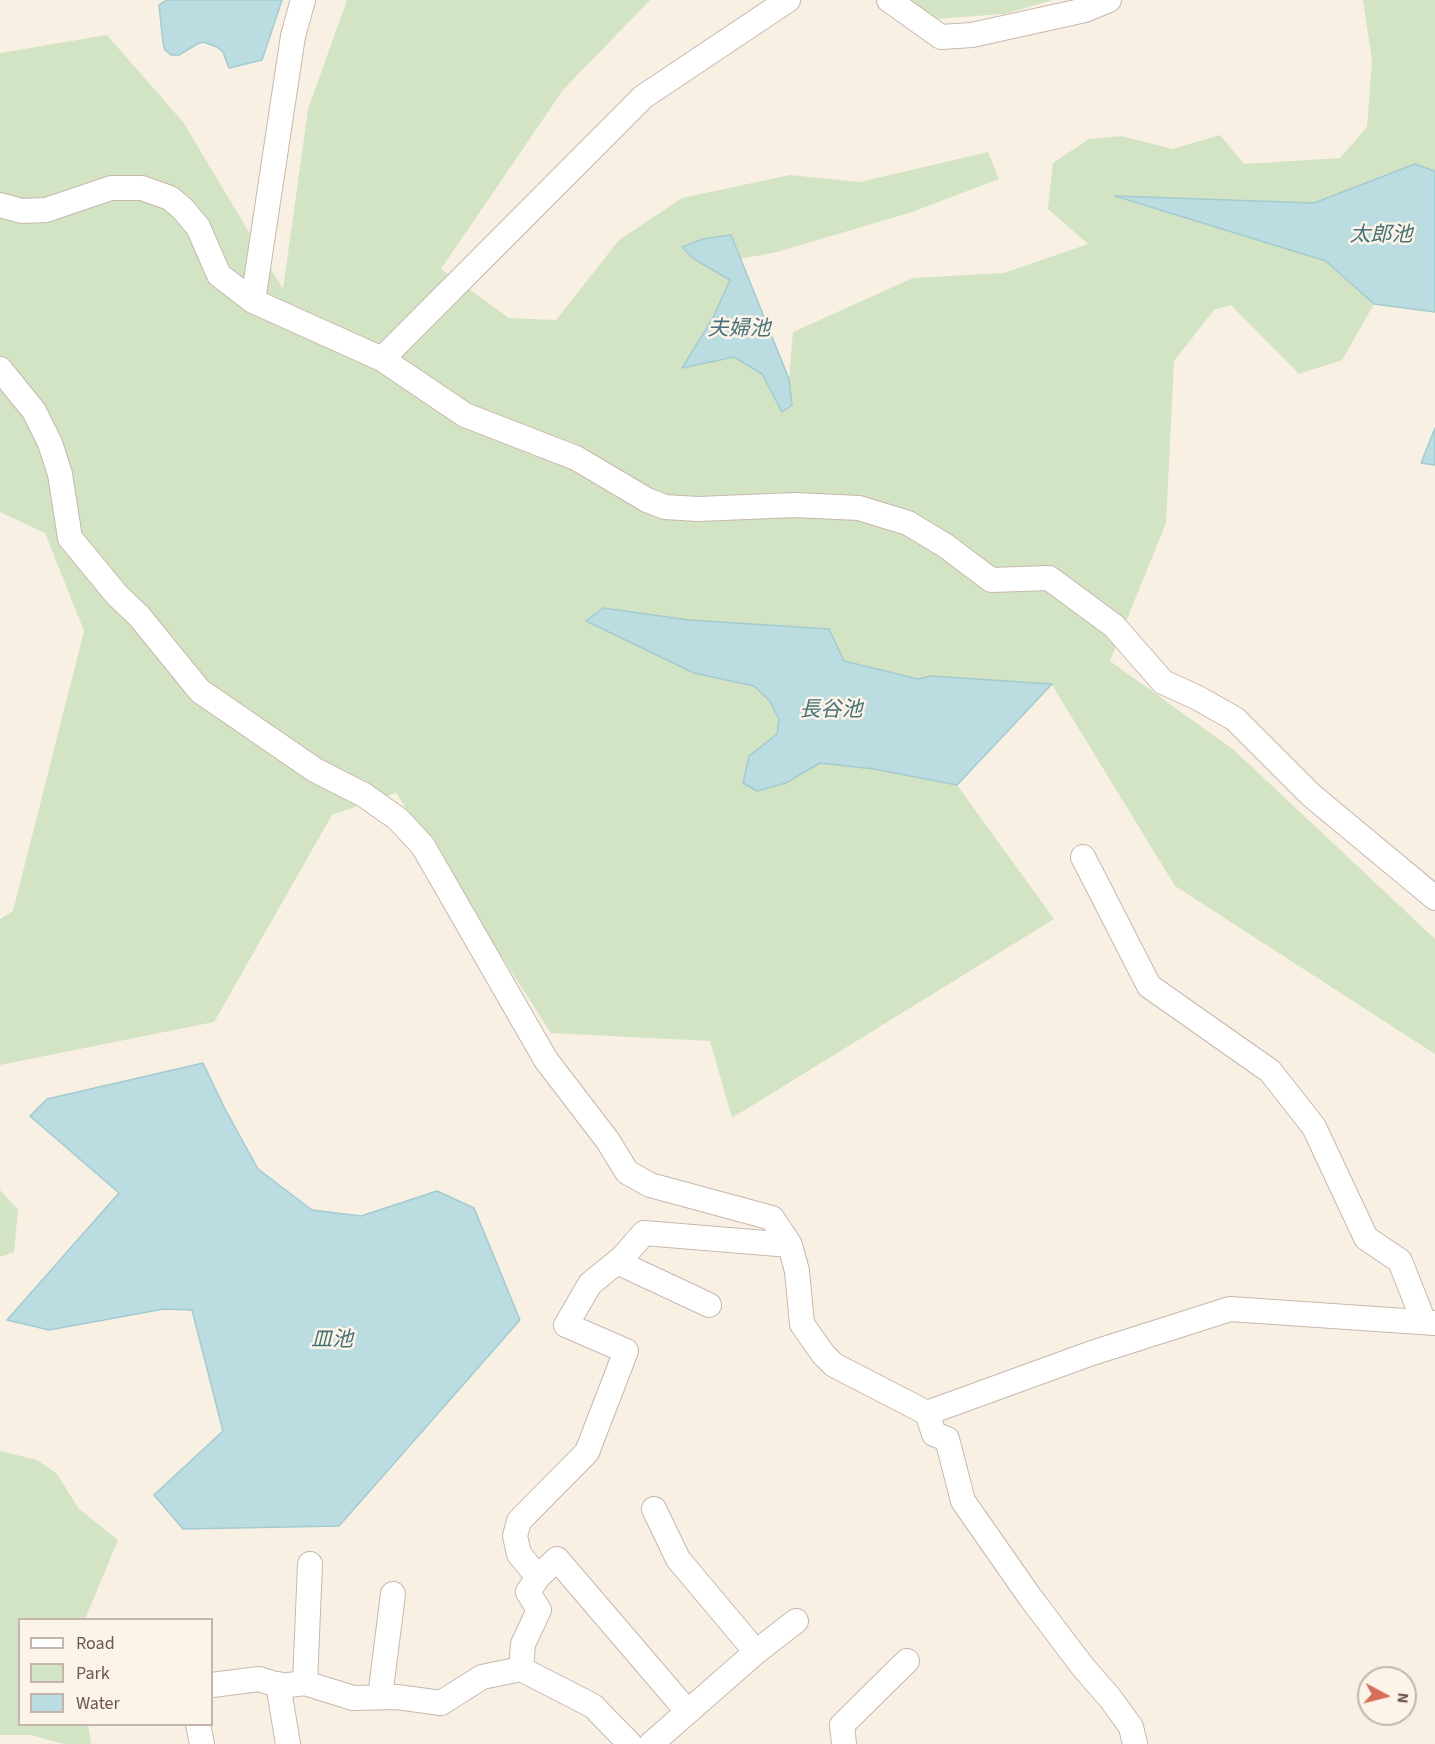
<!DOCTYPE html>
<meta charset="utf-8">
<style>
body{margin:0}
#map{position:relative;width:1435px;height:1744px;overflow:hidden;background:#f9f0e4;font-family:"Source Sans 3",sans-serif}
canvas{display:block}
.legend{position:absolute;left:18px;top:1618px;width:195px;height:108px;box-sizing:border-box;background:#fcf4e9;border:2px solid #c3b5ab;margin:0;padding:8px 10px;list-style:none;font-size:18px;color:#6e574d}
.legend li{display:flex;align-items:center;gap:12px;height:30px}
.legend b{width:30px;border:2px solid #c3b5ab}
.north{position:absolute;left:1357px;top:1666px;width:60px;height:60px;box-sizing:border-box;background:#fcf4e9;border:2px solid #c3b5ab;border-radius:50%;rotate:97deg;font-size:16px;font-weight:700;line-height:24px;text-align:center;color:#6e574d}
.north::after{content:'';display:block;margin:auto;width:21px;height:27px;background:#d46e58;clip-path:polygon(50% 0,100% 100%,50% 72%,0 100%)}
</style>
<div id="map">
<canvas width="1435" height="1744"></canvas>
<ul class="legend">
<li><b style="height:8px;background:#fff"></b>Road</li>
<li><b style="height:16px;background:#d3e4c4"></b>Park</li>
<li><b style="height:16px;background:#bbdce0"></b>Water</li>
</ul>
<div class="north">N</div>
</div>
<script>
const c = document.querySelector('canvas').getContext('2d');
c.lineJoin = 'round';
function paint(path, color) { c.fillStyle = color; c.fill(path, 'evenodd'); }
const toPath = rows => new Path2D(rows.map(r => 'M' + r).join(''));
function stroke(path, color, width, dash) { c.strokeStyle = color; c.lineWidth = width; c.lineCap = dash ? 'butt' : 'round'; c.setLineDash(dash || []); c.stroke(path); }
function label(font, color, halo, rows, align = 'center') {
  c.font = font + ' "Source Sans 3","Noto Sans JP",sans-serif'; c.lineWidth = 5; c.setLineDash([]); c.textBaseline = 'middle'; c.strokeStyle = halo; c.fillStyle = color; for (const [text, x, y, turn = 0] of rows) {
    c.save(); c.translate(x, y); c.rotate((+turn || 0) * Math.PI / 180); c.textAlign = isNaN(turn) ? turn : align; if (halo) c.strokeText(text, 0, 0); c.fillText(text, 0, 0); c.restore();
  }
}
paint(toPath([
 [347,0,650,0,563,90,441,269,509,318,556,320,619,240,682,198,790,175,860,182,988,152,999,179,912,212,777,252,740,259,731,235,714,269,731,280,713,318,683,368,734,357,762,374,792,405,789,379,793,332,913,278,1004,273,1088,244,1048,209,1053,163,1089,139,1121,136,1173,149,1220,135,1244,164,1340,158,1367,127,1372,61,1363,0,1435,0,1435,171,1415,164,1314,203,1118,196,1326,261,1374,304,1342,360,1299,374,1231,305,1214,310,1174,361,1166,523,1110,661,1234,750,1435,939,1435,1054,1175,886,1052,685,957,785,1054,919,732,1118,710,1041,551,1033,396,793,332,815,214,1022,0,1065,0,919,13,911,84,631,45,533,0,512,0,53,107,35,183,122,283,289,308,109],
 [909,0,1053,0,1004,14,935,19],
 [0,1190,18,1210,14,1252,0,1257],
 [0,1451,37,1460,57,1474,79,1509,118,1540,85,1619,20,1620,20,1724,88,1725,91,1744,64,1744,30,1735,0,1735]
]), '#d3e4c4');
const water = toPath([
 [167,0,282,0,262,60,229,68,223,52,217,47,203,42,197,44,179,55,171,55,165,50,163,43,159,5,167,0],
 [1415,164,1435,171,1435,312,1374,304,1326,261,1115,196,1314,203,1415,164],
 [731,235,789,379,792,405,782,412,762,374,734,357,682,368,713,318,730,280,694,259,682,247,703,239,731,235],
 [1435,428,1435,465,1421,463,1435,428],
 [603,608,689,620,829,629,844,661,918,679,931,676,1052,684,957,785,874,769,820,763,786,783,757,791,743,783,749,756,777,734,779,719,769,700,754,686,694,673,586,621,603,608],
 [203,1063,224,1107,258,1169,312,1210,361,1216,437,1191,474,1208,520,1320,339,1526,183,1529,154,1495,223,1431,192,1310,164,1309,49,1330,7,1320,119,1193,30,1116,47,1099,203,1063]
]);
paint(water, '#bbdce0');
stroke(water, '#a3cbd0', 1.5);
const minor = toPath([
 [889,0,941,37,972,35,1085,10,1109,0],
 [0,205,22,211,46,210,111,188,142,188,170,198,183,209,198,227,219,275,253,301,382,359,465,415,576,458,647,500,665,507,698,509,795,505,859,508,908,523,946,546,991,580,1049,578,1114,626,1163,682,1198,698,1235,719,1311,795,1435,898],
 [253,301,293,36,303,0],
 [382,359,643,97,788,0],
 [0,369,34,411,50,443,60,474,70,538,117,595,139,616,200,691,315,770,364,795,398,819,423,846,546,1060,608,1141,627,1172,650,1185,772,1218,790,1245,797,1271,802,1324,823,1354,834,1365,927,1413,934,1434,947,1439,963,1501,1030,1597,1083,1667,1110,1698,1131,1727,1135,1744],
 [1083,857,1149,986,1270,1071,1314,1127,1366,1238,1400,1261,1424,1322],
 [617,1262,709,1305],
 [927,1413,1092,1353,1230,1309,1435,1323],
 [654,1509,678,1559,756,1652],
 [538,1577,557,1559,687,1711],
 [521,1669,523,1644,539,1610,528,1592,538,1577,519,1554,515,1536,519,1521,587,1452,626,1351,566,1325,590,1284,623,1257,644,1233,790,1245],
 [305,1683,310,1564],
 [278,1684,288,1744],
 [212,1685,259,1679,281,1686,305,1683,353,1698,397,1697,441,1703,482,1677,521,1669,593,1706,630,1744],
 [380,1697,393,1594],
 [198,1724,202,1744],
 [651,1744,756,1652,796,1621],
 [844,1744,842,1725,907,1661]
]);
stroke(minor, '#c8b7ac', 26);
stroke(minor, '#fff', 24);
label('italic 21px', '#477278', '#fcf4e9', [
 ["太郎池",1381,236],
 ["夫婦池",739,330],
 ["長谷池",831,711],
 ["皿池",332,1341]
]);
</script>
